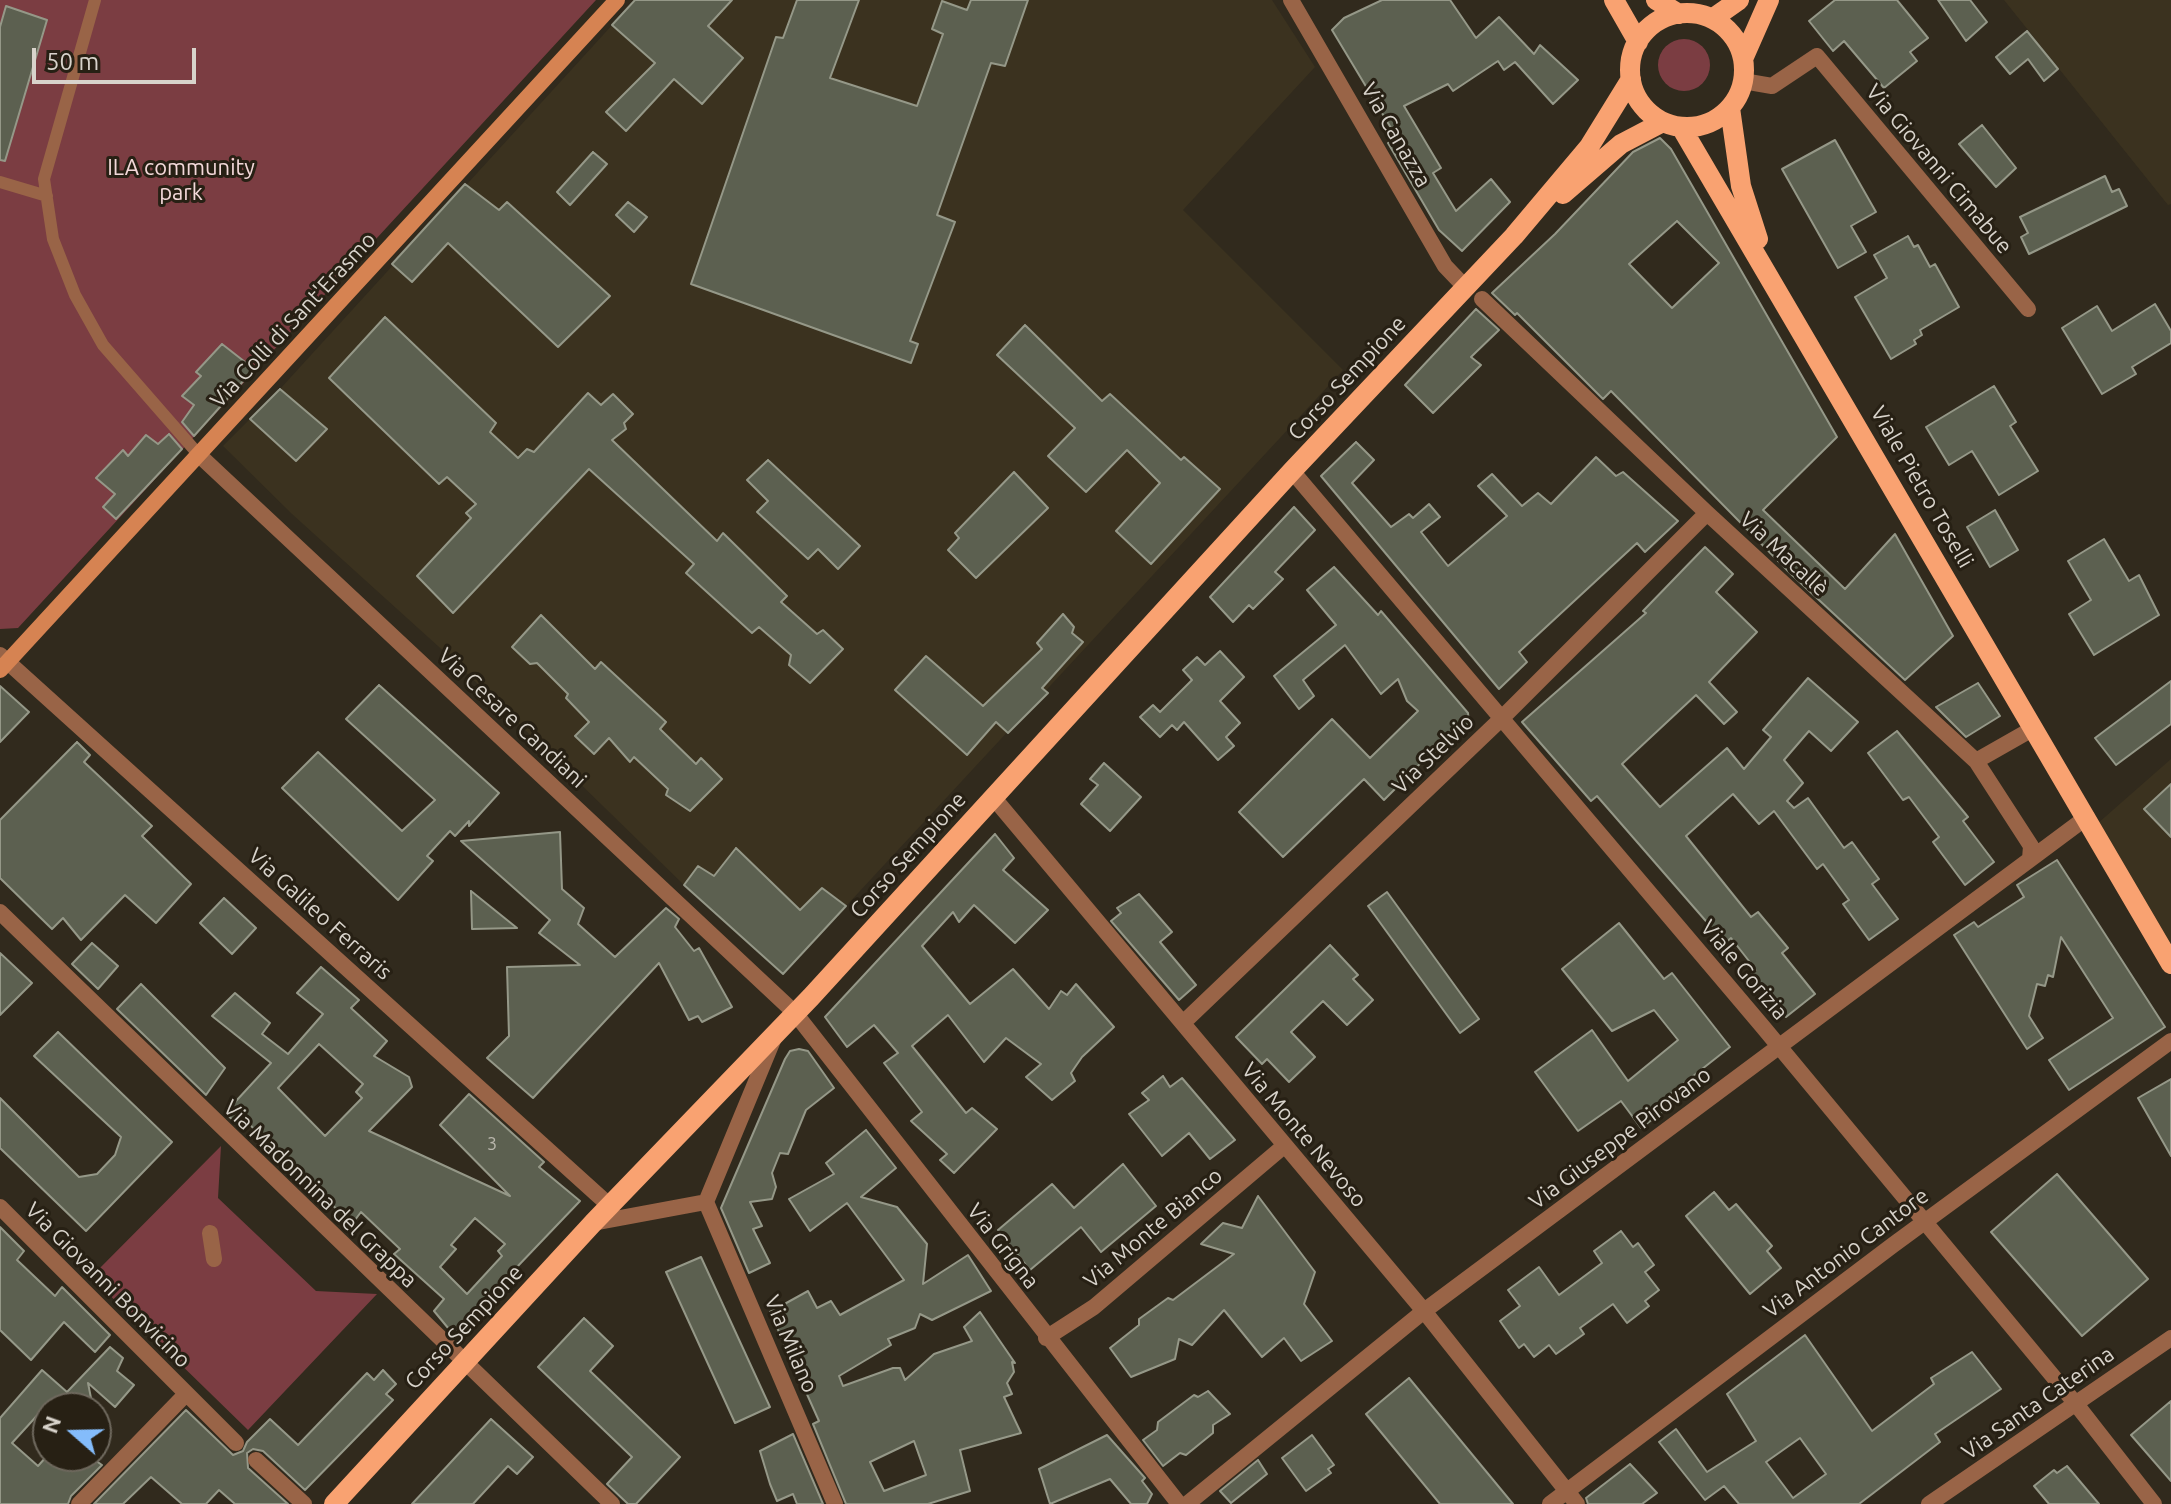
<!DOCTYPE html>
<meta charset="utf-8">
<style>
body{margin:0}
#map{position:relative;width:2171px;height:1504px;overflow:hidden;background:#312a1d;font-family:Ubuntu,sans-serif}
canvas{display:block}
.north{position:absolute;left:32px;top:1392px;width:80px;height:80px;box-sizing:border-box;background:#272014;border:2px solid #6e685d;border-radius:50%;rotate:290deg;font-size:22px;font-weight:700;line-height:32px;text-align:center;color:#d8d3cb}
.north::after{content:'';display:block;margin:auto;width:28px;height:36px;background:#84bcfb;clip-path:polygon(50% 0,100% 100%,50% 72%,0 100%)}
.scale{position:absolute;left:32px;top:48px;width:164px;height:36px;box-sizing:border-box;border:4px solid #d8d3cb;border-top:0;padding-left:10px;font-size:24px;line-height:28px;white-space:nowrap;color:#d8d3cb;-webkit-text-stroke:6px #272014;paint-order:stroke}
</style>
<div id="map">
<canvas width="2171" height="1504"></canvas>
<div class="north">N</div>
<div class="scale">50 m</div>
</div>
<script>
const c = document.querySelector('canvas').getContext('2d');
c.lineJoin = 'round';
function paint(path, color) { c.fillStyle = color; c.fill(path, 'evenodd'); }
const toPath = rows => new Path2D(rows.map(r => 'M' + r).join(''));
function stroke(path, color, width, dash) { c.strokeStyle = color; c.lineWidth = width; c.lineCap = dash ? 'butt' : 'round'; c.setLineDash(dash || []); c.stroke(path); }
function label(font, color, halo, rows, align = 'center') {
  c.font = font + ' Ubuntu,sans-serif'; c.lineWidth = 6; c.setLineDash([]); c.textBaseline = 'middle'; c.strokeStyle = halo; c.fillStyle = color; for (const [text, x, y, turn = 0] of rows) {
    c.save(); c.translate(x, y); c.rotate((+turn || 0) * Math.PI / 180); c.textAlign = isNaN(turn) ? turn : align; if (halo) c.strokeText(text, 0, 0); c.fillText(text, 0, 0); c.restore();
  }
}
paint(toPath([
 [635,0,1272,0,1315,67,1183,210,1343,370,783,974,684,885,449,656,292,514,223,446,280,389],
 [2004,0,2171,0,2171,204,2168,205],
 [2171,759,2171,953,2097,824]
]), '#3b321f');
paint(toPath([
 [0,0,596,0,18,628,0,629],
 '1658 65a26 26 0 1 1 52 0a26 26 0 1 1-52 0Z',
 [221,1146,218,1198,316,1291,377,1294,248,1430,91,1277]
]), '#7b3d42');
const building = toPath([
 [635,0,732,0,708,26,743,58,702,104,674,79,626,131,606,112,655,63,612,25,635,0],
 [797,0,859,0,830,78,917,106,943,34,932,29,942,1,967,10,971,0,1028,0,1005,66,991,63,937,215,955,222,910,341,918,344,911,363,691,284,776,37,783,38,797,0],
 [1382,0,1450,0,1476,38,1499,17,1534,54,1540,45,1578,80,1553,104,1515,62,1504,70,1498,61,1453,91,1448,84,1404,106,1441,168,1433,173,1456,211,1491,179,1510,202,1462,251,1439,230,1388,143,1397,138,1332,30,1344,18,1382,0],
 [1835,0,1897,0,1928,38,1910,52,1917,61,1884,88,1844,41,1833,51,1809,21,1835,0],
 [1938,0,1970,0,1987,22,1966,41,1938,0],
 [6,6,47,20,5,161,0,160,0,27,6,6],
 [2027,31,2058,69,2044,81,2028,59,2010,74,1996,57,2027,31],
 [1982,125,2016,168,1996,187,1959,144,1982,125],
 [1660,138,1671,149,1837,437,1763,510,1845,589,1895,534,1953,636,1905,680,1791,574,1611,391,1603,399,1517,313,1515,315,1492,293,1555,234,1633,152,1660,138],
 [1677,221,1719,263,1672,308,1629,264,1677,221],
 [1835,140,1876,212,1851,226,1866,252,1838,268,1782,169,1835,140],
 [593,152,607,164,570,205,557,192,593,152],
 [2105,176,2112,192,2119,189,2127,206,2029,254,2021,237,2028,233,2020,217,2105,176],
 [465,184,499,210,507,202,610,296,558,347,448,243,412,282,392,264,465,184],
 [628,202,647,217,634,232,616,215,628,202],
 [1908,236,1914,247,1918,245,1930,267,1935,264,1959,307,1920,330,1922,335,1914,340,1916,344,1891,359,1855,297,1887,278,1874,255,1908,236],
 [2155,304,2171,331,2171,343,2132,367,2136,374,2102,394,2062,328,2097,306,2112,331,2155,304],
 [1476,309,1499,330,1471,357,1481,365,1433,413,1405,385,1476,309],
 [385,317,496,423,490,432,518,458,527,449,534,452,588,393,601,405,613,394,633,414,624,423,626,429,612,440,717,541,723,533,787,596,781,602,817,634,823,630,843,649,810,683,789,665,791,655,759,627,752,633,686,573,694,564,589,469,453,613,417,576,471,518,466,513,476,504,447,477,439,484,329,378,385,317],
 [1025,325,1102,401,1110,394,1181,460,1184,457,1220,489,1151,564,1116,531,1160,483,1127,450,1086,492,1048,456,1075,428,997,355,1025,325],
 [222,344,254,369,194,436,182,422,194,405,182,396,201,376,196,372,222,344],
 [1994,386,2016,422,2010,426,2038,471,1999,495,1972,451,1949,465,1926,427,1994,386],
 [280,389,327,429,296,461,250,419,280,389],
 [169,434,182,449,116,519,103,507,115,494,96,478,123,450,128,456,146,435,158,444,169,434],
 [1356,442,1374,460,1352,483,1391,527,1409,514,1413,518,1429,504,1440,517,1421,532,1448,566,1507,516,1478,486,1492,474,1522,506,1538,493,1551,504,1596,457,1616,476,1623,472,1678,521,1645,552,1637,543,1519,652,1527,662,1499,689,1321,476,1356,442],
 [768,460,860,546,838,569,818,549,808,559,757,512,768,501,747,480,768,460],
 [1014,472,1048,508,976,578,948,550,959,538,955,533,1014,472],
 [1294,507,1315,530,1275,572,1283,579,1253,609,1249,605,1233,622,1210,597,1294,507],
 [1995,510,2018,550,1990,567,1967,527,1995,510],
 [2104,539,2129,581,2139,575,2159,615,2094,655,2069,614,2091,600,2068,561,2104,539],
 [1705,547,1733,574,1716,592,1757,632,1709,682,1737,712,1724,724,1696,695,1622,764,1660,807,1727,748,1744,769,1771,737,1763,730,1808,678,1858,722,1831,751,1809,731,1784,760,1803,783,1787,801,1794,808,1808,798,1844,848,1852,842,1879,879,1872,884,1898,919,1869,940,1843,904,1849,900,1823,864,1817,869,1774,811,1759,824,1733,794,1686,836,1751,917,1758,912,1788,948,1782,953,1815,994,1786,1017,1751,974,1756,970,1731,938,1725,943,1597,796,1591,801,1522,722,1646,613,1643,611,1705,547],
 [1334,567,1378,615,1381,611,1468,713,1469,723,1396,784,1398,786,1384,800,1364,779,1283,857,1239,812,1332,719,1370,758,1418,711,1407,701,1398,679,1381,694,1345,645,1303,680,1314,696,1299,709,1274,676,1336,625,1307,590,1334,567],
 [1063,614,1074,627,1072,633,1083,642,1042,688,1048,693,1008,733,996,722,967,755,895,690,926,656,983,706,1042,649,1037,643,1063,614],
 [541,615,595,669,601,662,666,722,660,729,696,764,701,758,722,779,690,811,666,795,668,789,634,757,630,762,609,738,594,754,575,736,589,722,566,698,568,694,537,663,530,664,512,647,541,615],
 [1220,651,1244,677,1220,701,1240,723,1226,737,1234,746,1218,760,1184,722,1177,730,1172,725,1160,737,1140,717,1153,705,1160,712,1192,680,1183,670,1197,657,1205,665,1220,651],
 [2171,681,2171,724,2116,765,2095,738,2171,681],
 [1978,683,2000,716,1966,737,1936,707,1978,683],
 [379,685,499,793,469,826,469,821,455,836,450,831,427,856,433,861,398,900,282,788,318,752,402,831,435,800,346,719,379,685],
 [0,686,29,712,0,742,0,686],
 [1897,731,1968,817,1963,821,1994,862,1965,885,1933,842,1939,837,1909,797,1903,800,1868,753,1897,731],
 [77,742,90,755,84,762,152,826,142,836,191,884,156,923,125,895,81,940,63,918,52,929,0,878,0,820,77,742],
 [1104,763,1141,797,1110,831,1081,804,1098,785,1090,779,1104,763],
 [2171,784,2171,837,2144,809,2171,784],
 [560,832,562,889,584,908,578,924,615,957,666,908,679,919,675,927,694,951,699,948,732,1007,702,1022,698,1016,689,1020,659,963,533,1098,487,1058,509,1036,507,967,580,965,539,933,550,920,461,841,560,832],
 [995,834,1014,858,1003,870,1048,910,1015,943,974,905,959,922,953,912,922,946,970,1004,1013,969,1049,1009,1061,991,1067,995,1076,984,1114,1027,1082,1057,1071,1073,1075,1081,1052,1100,1026,1077,1041,1064,1006,1038,984,1062,948,1015,912,1046,966,1113,972,1108,997,1129,954,1173,940,1160,947,1154,911,1121,922,1112,884,1063,898,1053,874,1025,847,1047,825,1017,995,834],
 [736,848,800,910,822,888,846,906,783,974,684,885,698,866,714,876,736,848],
 [2057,860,2165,1027,2069,1090,2049,1060,2113,1018,2061,937,2053,977,2048,975,2045,986,2037,984,2029,1016,2043,1038,2027,1049,1954,935,1974,922,1978,927,2024,897,2017,885,2057,860],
 [471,891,517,928,472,929,471,891],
 [1387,892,1479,1019,1460,1033,1368,906,1387,892],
 [1139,894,1172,932,1160,942,1196,985,1179,1000,1111,921,1121,913,1117,908,1139,894],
 [224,898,256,928,232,954,200,923,224,898],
 [1619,923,1664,979,1672,973,1730,1047,1659,1103,1665,1110,1641,1128,1621,1101,1578,1131,1535,1072,1592,1030,1628,1081,1678,1040,1654,1010,1612,1031,1562,969,1619,923],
 [92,943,118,966,98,989,72,964,92,943],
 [1330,945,1358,975,1353,979,1373,1000,1347,1025,1323,1001,1291,1032,1315,1057,1289,1082,1267,1059,1262,1064,1236,1037,1330,945],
 [0,953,32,983,0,1015,0,953],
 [321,967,359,1000,351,1008,387,1041,374,1056,409,1077,412,1087,369,1131,510,1196,440,1125,469,1094,544,1162,539,1167,580,1201,453,1334,434,1311,444,1299,394,1254,400,1249,361,1212,352,1224,247,1122,242,1128,225,1113,271,1063,212,1016,235,993,270,1023,262,1034,288,1054,323,1014,297,993,321,967],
 [319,1044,363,1084,356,1092,362,1098,325,1136,278,1088,319,1044],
 [475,1218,505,1244,498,1251,502,1256,467,1294,440,1267,456,1249,451,1245,475,1218],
 [141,984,225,1068,206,1095,117,1009,141,984],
 [58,1032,172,1142,86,1231,0,1148,0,1098,79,1177,97,1174,115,1155,121,1137,34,1056,58,1032],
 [799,1049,808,1051,834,1088,806,1110,788,1154,780,1153,772,1173,776,1187,772,1199,750,1202,762,1226,753,1229,770,1263,749,1273,721,1208,785,1059,790,1051,799,1049],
 [1163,1076,1170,1087,1182,1078,1235,1140,1210,1159,1189,1133,1162,1156,1129,1114,1149,1100,1142,1093,1163,1076],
 [2171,1079,2171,1156,2138,1098,2171,1079],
 [866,1130,896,1168,861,1197,897,1207,927,1244,923,1284,968,1255,991,1291,932,1320,920,1314,915,1328,888,1339,891,1345,839,1376,843,1386,893,1368,900,1368,905,1380,934,1354,972,1341,964,1327,980,1312,1015,1363,1012,1362,1014,1372,1007,1383,1012,1394,1004,1397,1021,1433,960,1450,970,1491,928,1504,846,1504,813,1424,819,1421,770,1312,808,1291,817,1308,831,1301,840,1315,904,1280,847,1203,810,1231,789,1199,834,1174,826,1163,866,1130],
 [914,1441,926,1475,884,1491,870,1462,914,1441],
 [1123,1164,1156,1206,1101,1252,1081,1227,1030,1270,998,1230,1052,1184,1074,1208,1123,1164],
 [2057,1174,2148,1279,2082,1336,1991,1232,2057,1174],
 [1714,1192,1729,1210,1736,1204,1772,1246,1767,1251,1781,1268,1750,1294,1686,1216,1714,1192],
 [1258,1196,1315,1272,1304,1304,1332,1341,1301,1361,1284,1338,1262,1357,1224,1310,1192,1345,1179,1339,1175,1359,1131,1377,1110,1348,1139,1325,1139,1319,1168,1298,1173,1300,1234,1254,1201,1244,1223,1223,1242,1228,1258,1196],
 [0,1227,24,1251,17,1260,55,1296,62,1287,110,1335,95,1352,64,1322,31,1360,0,1330,0,1227],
 [1621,1231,1633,1247,1638,1243,1654,1265,1645,1272,1659,1290,1645,1301,1649,1306,1627,1323,1613,1304,1580,1328,1584,1334,1556,1354,1549,1345,1534,1357,1524,1344,1519,1348,1500,1321,1520,1306,1508,1290,1539,1267,1559,1295,1602,1263,1594,1251,1621,1231],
 [701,1257,770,1407,735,1423,666,1272,701,1257],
 [584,1318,613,1346,590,1371,680,1457,636,1504,628,1504,607,1484,632,1457,538,1367,584,1318],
 [1805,1335,1872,1431,1934,1384,1931,1378,1972,1352,2001,1389,1935,1434,1940,1442,1859,1504,1739,1504,1724,1486,1705,1500,1659,1442,1676,1429,1707,1472,1756,1441,1727,1394,1805,1335],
 [1800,1438,1826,1474,1793,1498,1766,1462,1800,1438],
 [110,1347,123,1358,117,1371,134,1385,115,1407,88,1383,93,1408,44,1408,12,1443,38,1466,47,1456,89,1456,102,1465,71,1496,68,1504,0,1504,0,1418,42,1370,67,1392,110,1347],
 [383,1370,396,1384,386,1394,393,1400,305,1490,263,1451,253,1449,247,1453,248,1468,288,1504,235,1504,219,1490,206,1504,182,1504,151,1477,123,1504,94,1504,186,1410,233,1455,243,1451,247,1442,270,1419,298,1445,367,1373,374,1380,383,1370],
 [1409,1378,1513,1504,1440,1504,1366,1414,1409,1378],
 [1208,1391,1230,1414,1213,1425,1213,1433,1186,1455,1180,1453,1163,1466,1143,1440,1157,1430,1158,1422,1194,1395,1198,1397,1208,1391],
 [2171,1401,2171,1481,2131,1435,2171,1401],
 [491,1419,533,1457,517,1474,508,1466,473,1504,412,1504,491,1419],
 [793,1434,823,1504,797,1504,793,1494,777,1501,770,1484,760,1451,793,1434],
 [1107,1435,1145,1478,1142,1481,1152,1494,1147,1504,1131,1504,1110,1479,1050,1504,1039,1469,1107,1435],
 [1312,1435,1334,1465,1328,1469,1331,1473,1306,1491,1282,1458,1312,1435],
 [1258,1460,1267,1474,1231,1503,1220,1491,1258,1460],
 [1630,1464,1657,1493,1642,1504,1588,1504,1586,1498,1630,1464],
 [2067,1466,2099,1504,2049,1504,2034,1486,2054,1470,2057,1473,2067,1466]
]);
paint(building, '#5c6050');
stroke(building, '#959888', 2);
stroke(toPath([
 [95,0,44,179,53,239,75,295,103,345,199,455],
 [0,182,47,196]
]), '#996447', 12);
stroke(toPath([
 [1291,0,1445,266,1466,288],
 [1743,81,1772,86,1817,56,2028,309],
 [1482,299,1707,513,1976,761,2031,846,2030,859],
 [199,455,795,1013,1179,1504],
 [1292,471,1763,1027,2076,1404,2154,1504],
 [0,655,610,1206],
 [1976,761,2034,728],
 [993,797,1424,1311,1577,1504],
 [0,912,612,1504],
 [1184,1022,1501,719,1707,513],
 [774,1038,706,1202,835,1504],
 [0,1207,236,1443],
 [593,1223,706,1202],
 [210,1233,214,1259],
 [1046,1338,1094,1307,1284,1146],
 [256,1460,304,1504],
 [79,1504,186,1394],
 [1187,1504,1424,1311,2087,817],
 [1550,1504,1893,1245,2171,1041],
 [1929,1504,2171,1338]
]), '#996447', 16);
stroke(toPath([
 [0,670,617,0]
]), '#d68352', 16);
stroke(toPath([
 [1614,0,1638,42],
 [1656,0,1679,14],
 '1630 70a57 57 0 1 1 114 0a57 57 0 1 1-114 0Z',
 [1712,19,1739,0],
 [1743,59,1769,0],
 [1730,108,1741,186,1758,239],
 [1681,127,2171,964],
 [1563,194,1621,144,1663,122],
 [334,1504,593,1223,811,997,1292,471,1514,236,1589,147,1631,79]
]), '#f9a271', 20);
label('18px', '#b9b6ac', null, [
 ["3",492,1144]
]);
label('22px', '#d8d3cb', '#272014', [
 ["Via Canazza",1396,135,60],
 ["Via Giovanni Cimabue",1939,169,50],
 ["Via Colli di Sant'Erasmo",293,320,-47],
 ["Corso Sempione",1347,378,-47],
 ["Viale Pietro Toselli",1922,487,60],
 ["Via Macallè",1784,554,43],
 ["Via Cesare Candiani",512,718,43],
 ["Via Stelvio",1433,754,-44],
 ["Corso Sempione",908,855,-48],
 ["Via Galileo Ferraris",320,914,42],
 ["Viale Gorizia",1744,970,50],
 ["Via Monte Nevoso",1304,1135,50],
 ["Via Giuseppe Pirovano",1620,1138,-37],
 ["Via Madonnina del Grappa",320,1194,44],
 ["Via Monte Bianco",1153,1228,-40],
 ["Via Grigna",1003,1246,52],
 ["Via Antonio Cantore",1846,1253,-37],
 ["Via Giovanni Bonvicino",108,1285,45],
 ["Corso Sempione",464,1327,-47],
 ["Via Milano",791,1344,67],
 ["Via Santa Caterina",2038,1403,-35]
]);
label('22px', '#f3d8d9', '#272014', [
 ["ILA community",181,168],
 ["park",181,193]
]);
</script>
